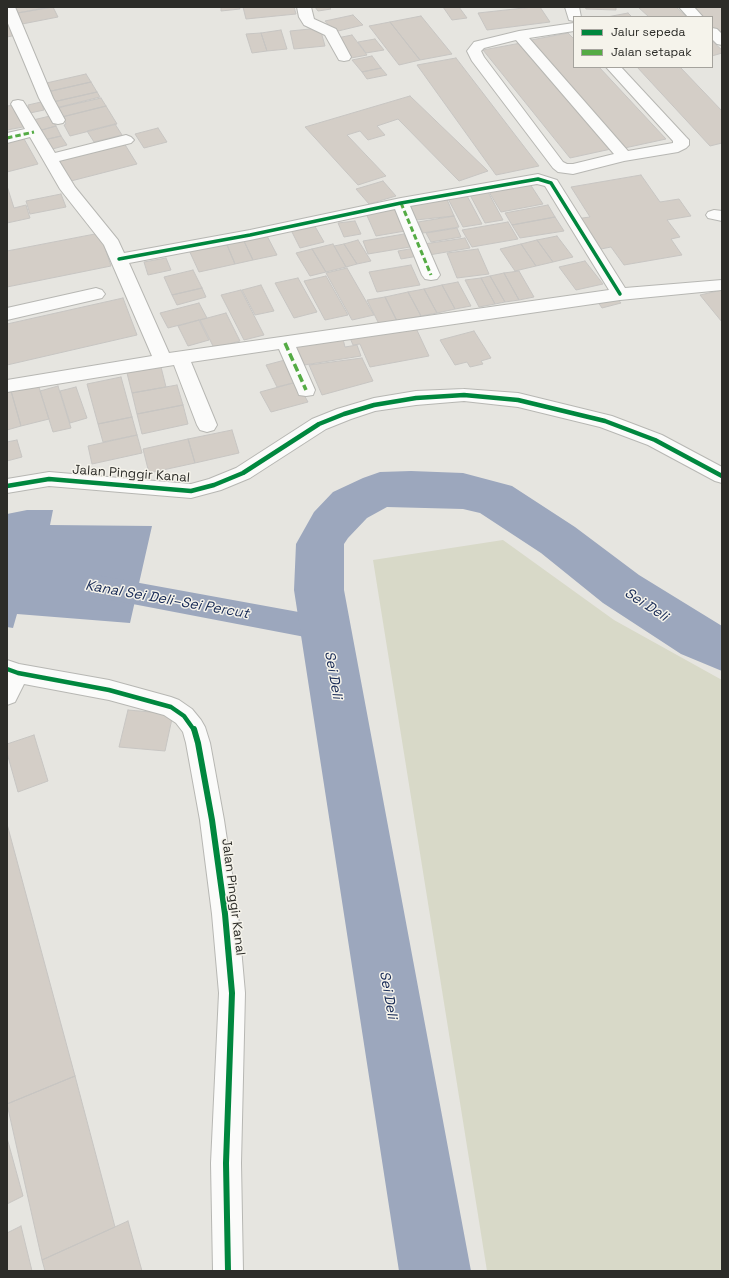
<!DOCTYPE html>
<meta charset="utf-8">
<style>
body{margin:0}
#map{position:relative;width:729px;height:1278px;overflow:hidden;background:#e6e5e0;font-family:"Space Grotesk",sans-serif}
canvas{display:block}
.frame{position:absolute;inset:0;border:8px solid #2c2c28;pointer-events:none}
.legend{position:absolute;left:573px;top:16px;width:140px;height:52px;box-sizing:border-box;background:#f5f3eb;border:1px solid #a5a39d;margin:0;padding:5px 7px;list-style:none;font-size:12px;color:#2c2c28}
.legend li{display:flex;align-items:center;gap:8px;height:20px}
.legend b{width:20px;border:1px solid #a5a39d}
</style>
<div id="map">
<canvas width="729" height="1278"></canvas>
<div class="frame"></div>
<ul class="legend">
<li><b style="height:5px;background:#00873e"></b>Jalur sepeda</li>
<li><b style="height:5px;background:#54ab44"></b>Jalan setapak</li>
</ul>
</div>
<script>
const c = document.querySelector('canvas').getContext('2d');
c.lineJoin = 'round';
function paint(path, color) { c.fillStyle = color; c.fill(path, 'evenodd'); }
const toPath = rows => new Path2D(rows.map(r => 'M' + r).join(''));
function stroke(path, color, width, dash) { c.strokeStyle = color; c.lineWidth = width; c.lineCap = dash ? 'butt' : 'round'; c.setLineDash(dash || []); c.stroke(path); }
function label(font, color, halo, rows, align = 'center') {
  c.font = font + ' "Space Grotesk",sans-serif'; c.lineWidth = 3; c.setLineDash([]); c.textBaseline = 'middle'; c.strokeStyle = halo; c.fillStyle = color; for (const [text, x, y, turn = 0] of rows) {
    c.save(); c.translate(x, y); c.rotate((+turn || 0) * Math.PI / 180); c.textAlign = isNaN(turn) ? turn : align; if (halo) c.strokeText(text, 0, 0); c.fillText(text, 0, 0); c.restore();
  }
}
paint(toPath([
 [503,540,614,620,722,680,722,1271,487,1271,373,560]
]), '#d8d9c8');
paint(toPath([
 [27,510,53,510,50,525,152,526,130,623,17,614,13,628,7,627,7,514]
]), '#9ca7bd');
paint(toPath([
 [96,575,326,617,337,620,341,629,337,638,326,641,96,597,86,594,81,586,86,578,96,575]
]), '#9ca7bd');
paint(toPath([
 [411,471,463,473,512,486,575,527,639,575,722,626,722,671,681,654,603,603,541,553,480,513,463,509,387,507,367,518,348,538,344,544,344,590,471,1271,399,1271,294,590,296,544,314,512,333,492,363,478,380,472,411,471]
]), '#9ca7bd');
const building = toPath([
 [10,7,50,7,12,14,10,7],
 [53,7,58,17,17,25,12,14,53,7],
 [221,7,239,7,240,9,221,11,221,7],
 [243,7,294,7,296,14,246,19,243,7],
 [315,7,329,7,331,9,318,11,315,7],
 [443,7,459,7,467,18,452,20,443,7],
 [533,7,540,7,550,22,487,30,478,13,533,7],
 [585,7,616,7,616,10,586,9,585,7],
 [638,7,676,7,687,17,649,17,638,7],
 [696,7,722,7,722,35,712,27,712,17,700,17,690,8,696,7],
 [7,11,17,35,7,37,7,11],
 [628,13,632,17,607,17,628,13],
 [353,15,363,25,334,32,325,21,353,15],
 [421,16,452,54,420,60,390,22,421,16],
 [390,22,420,60,399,65,369,26,390,22],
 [320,28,325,46,294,49,290,31,320,28],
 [281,30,287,49,267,51,261,33,281,30],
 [261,33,267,51,252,53,246,34,261,33],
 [568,33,574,39,574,67,599,67,666,139,620,149,526,41,568,33],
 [352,35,367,55,351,58,337,38,352,35],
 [375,39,384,50,366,53,358,42,375,39],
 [712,41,722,50,722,53,712,56,712,41],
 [521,43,611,149,570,158,483,50,521,43],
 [372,56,381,68,362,72,352,60,372,56],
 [456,58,539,166,496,175,417,65,456,58],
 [637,67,680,67,722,111,722,143,710,146,637,67],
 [381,68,387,75,367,79,362,72,381,68],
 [86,74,91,82,47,92,42,84,86,74],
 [91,82,97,92,53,102,47,92,91,82],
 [97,92,100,97,56,108,53,102,97,92],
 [410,96,488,171,459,181,398,119,377,126,385,135,368,140,360,131,347,135,386,176,358,185,305,127,410,96],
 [101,98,106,106,62,117,57,108,101,98],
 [41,102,44,110,30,113,28,105,41,102],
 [15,105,23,127,7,130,7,106,15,105],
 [106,106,117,124,70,136,64,125,66,124,62,117,106,106],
 [50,116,56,126,38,131,33,120,50,116],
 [115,124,122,135,94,142,87,131,115,124],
 [56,126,61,136,44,140,38,131,56,126],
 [158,128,167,142,144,148,135,134,158,128],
 [61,136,67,145,49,150,44,140,61,136],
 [23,137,38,164,7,172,7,141,23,137],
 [124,143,137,164,71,181,59,160,124,143],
 [641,175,660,202,679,199,691,216,667,220,680,237,671,239,682,255,624,265,611,247,601,249,592,235,585,236,575,219,590,217,571,187,641,175],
 [383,181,396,196,369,204,356,189,383,181],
 [530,184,543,204,501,212,489,192,530,184],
 [7,186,14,208,26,205,30,218,7,223,7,186],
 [465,192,482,224,463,227,446,195,465,192],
 [488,192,503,220,485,223,470,195,488,192],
 [61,194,66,207,30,214,26,201,61,194],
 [446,197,454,216,416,220,409,202,446,197],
 [548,205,555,217,512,225,505,213,548,205],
 [393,206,405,231,376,236,365,211,393,206],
 [454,216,459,227,423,233,418,222,454,216],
 [555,217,564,231,520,238,512,225,555,217],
 [355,221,361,234,344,237,338,223,355,221],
 [508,222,518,239,472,247,462,230,508,222],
 [313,223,324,242,300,248,290,228,313,223],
 [457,228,461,237,431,242,426,233,457,228],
 [265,232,277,255,253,260,242,237,265,232],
 [100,233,111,266,7,287,7,251,100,233],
 [404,234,410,247,368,254,363,241,404,234],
 [557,236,573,257,553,262,537,240,557,236],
 [242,237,253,260,235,264,225,240,242,237],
 [465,238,470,248,429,255,424,244,465,238],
 [225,240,235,264,199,272,188,248,225,240],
 [358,240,371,261,357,264,344,244,358,240],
 [537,240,553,262,536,266,521,244,537,240],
 [333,244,346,267,326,272,312,249,333,244],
 [344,244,357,264,346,267,334,246,344,244],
 [521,244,536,266,515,271,500,249,521,244],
 [415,248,418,256,401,259,398,251,415,248],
 [312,249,326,272,310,276,296,253,312,249],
 [478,249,489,274,457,278,447,253,478,249],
 [166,258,171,270,148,275,144,262,166,258],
 [585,261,603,284,576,290,559,267,585,261],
 [411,265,420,285,377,292,369,272,411,265],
 [347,268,374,315,352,320,326,273,347,268],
 [193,270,202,288,172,295,164,277,193,270],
 [519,271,534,297,519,300,504,273,519,271],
 [504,273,519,300,505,302,490,276,504,273],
 [326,276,348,315,325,320,304,281,326,276],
 [490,276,505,302,495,304,481,278,490,276],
 [298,278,317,312,294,318,275,283,298,278],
 [481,278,495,304,479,307,465,280,481,278],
 [458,282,471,306,455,309,442,285,458,282],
 [261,285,274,311,255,315,242,290,261,285],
 [442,285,455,309,437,313,424,289,442,285],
 [202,288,206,297,177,305,172,295,202,288],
 [424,289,437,313,421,316,408,292,424,289],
 [241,290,264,335,244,340,221,295,241,290],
 [722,290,722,322,700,295,722,290],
 [408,292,421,316,397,321,385,297,408,292],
 [385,297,397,321,379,324,367,300,385,297],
 [616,297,621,303,602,308,598,302,616,297],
 [123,298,137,335,7,365,7,324,123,298],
 [199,303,207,318,168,328,160,313,199,303],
 [226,313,240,341,214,348,200,320,226,313],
 [199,320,209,340,188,346,178,326,199,320],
 [415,326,429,356,370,367,360,344,353,345,350,338,415,326],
 [474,331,491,358,481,361,483,364,470,367,467,362,455,365,440,340,474,331],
 [343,339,345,347,357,345,361,356,298,366,292,347,343,339],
 [362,358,373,381,322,395,309,365,362,358],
 [285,360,297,382,277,387,266,365,285,360],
 [161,367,166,387,132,393,127,373,161,367],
 [121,377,132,417,98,424,87,384,121,377],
 [297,382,308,402,271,412,260,392,297,382],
 [38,384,49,419,21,426,11,391,38,384],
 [177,385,183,405,137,414,132,393,177,385],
 [58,386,71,428,53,432,40,391,58,386],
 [76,387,87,418,70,423,60,391,76,387],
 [11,391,21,426,7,430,7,392,11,391],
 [183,405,188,424,142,434,137,414,183,405],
 [132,417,137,435,103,442,98,424,132,417],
 [232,430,239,453,195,463,188,439,232,430],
 [137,435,142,453,92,464,88,446,137,435],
 [188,439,195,463,149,473,143,449,188,439],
 [17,440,22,457,7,461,7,442,17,440],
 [128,710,173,714,165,751,119,747,128,710],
 [34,735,48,781,18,792,7,753,7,744,34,735],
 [7,824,75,1076,7,1104,7,824],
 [75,1076,115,1227,42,1260,7,1104,75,1076],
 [7,1138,23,1196,7,1204,7,1138],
 [128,1221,142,1271,45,1271,42,1260,128,1221],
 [21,1226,32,1271,7,1271,7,1233,21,1226]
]);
paint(building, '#d4cec7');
stroke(building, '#c7c5c2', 1);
const minor = toPath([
 [7,7,15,7,53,98,65,120,63,123,58,124,53,123,39,98,7,21,7,7],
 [297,7,311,7,314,19,336,29,351,57,349,60,344,61,339,60,325,35,304,25,299,17,297,7],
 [565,7,579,7,581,17,574,17,574,21,569,20,565,7],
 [679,7,694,7,703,17,688,17,679,7],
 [574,23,574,31,529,38,628,151,673,143,673,141,606,67,621,67,686,137,689,140,689,145,686,148,678,152,624,161,573,174,558,172,553,168,472,61,467,51,474,42,519,31,574,23],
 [516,40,614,154,573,164,567,164,563,162,484,57,481,51,484,48,516,40],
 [712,28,717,29,722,34,722,45,717,44,712,39,712,28],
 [18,100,23,101,25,104,55,153,126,135,131,137,134,140,131,143,59,161,75,187,118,240,124,253,250,230,401,198,538,174,557,180,625,288,722,280,722,290,620,300,296,347,315,390,313,395,306,396,299,395,297,390,279,349,191,362,217,425,214,430,207,432,200,430,197,425,174,365,7,392,7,380,152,356,104,245,60,189,30,137,7,143,7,133,25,129,11,104,13,101,18,100],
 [537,184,545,186,609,290,169,353,129,263,250,240,395,209,422,275,425,279,431,280,437,279,440,275,410,206,537,184],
 [714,210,722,211,722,221,708,218,706,215,708,212,714,210],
 [96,288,102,290,105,294,102,298,7,320,7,308,96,288],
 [464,389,518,393,612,416,662,435,722,467,722,483,715,481,648,445,600,427,518,407,464,401,416,405,375,411,351,419,326,429,250,478,221,490,191,498,49,486,7,493,7,479,49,472,191,484,209,479,236,468,312,419,337,409,374,398,416,391,464,389],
 [7,660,19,664,109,680,171,697,179,700,192,709,201,720,205,727,210,743,224,820,238,914,245,993,241,1163,243,1271,213,1271,211,1163,219,993,212,914,200,820,186,743,183,732,176,723,164,715,109,700,24,684,15,702,7,705,7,660]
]);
stroke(minor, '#b7b7b3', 2);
paint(minor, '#fbfbfa');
stroke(toPath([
 [7,138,34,132],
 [401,203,431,275]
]), '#54ab44', 3, [5.5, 3]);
stroke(toPath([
 [285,343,306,390]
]), '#54ab44', 3.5, [8, 3.5]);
stroke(toPath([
 [119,259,250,235,401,203,538,179,551,183,620,294]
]), '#00873e', 3.5);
stroke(toPath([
 [7,486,49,479,191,491,214,485,243,473,319,424,344,414,374,405,416,398,464,395,518,400,605,421,655,440,722,476],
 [7,669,18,673,109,690,171,707,184,716,194,730]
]), '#00873e', 4.5);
stroke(toPath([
 [194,729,198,743,212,820,225,914,232,993,226,1163,228,1271]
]), '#00873e', 6);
label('13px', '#2c2c28', '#f5f3eb', [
 ["Jalan Pinggir Kanal",131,474,4],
 ["Jalan Pinggir Kanal",233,897,83]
]);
label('italic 14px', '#162955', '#f5f3eb', [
 ["Kanal Sei Deli–Sei Percut",167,600,10],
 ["Sei Deli",646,605,33],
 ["Sei Deli",333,675,80],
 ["Sei Deli",388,995,80]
]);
</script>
